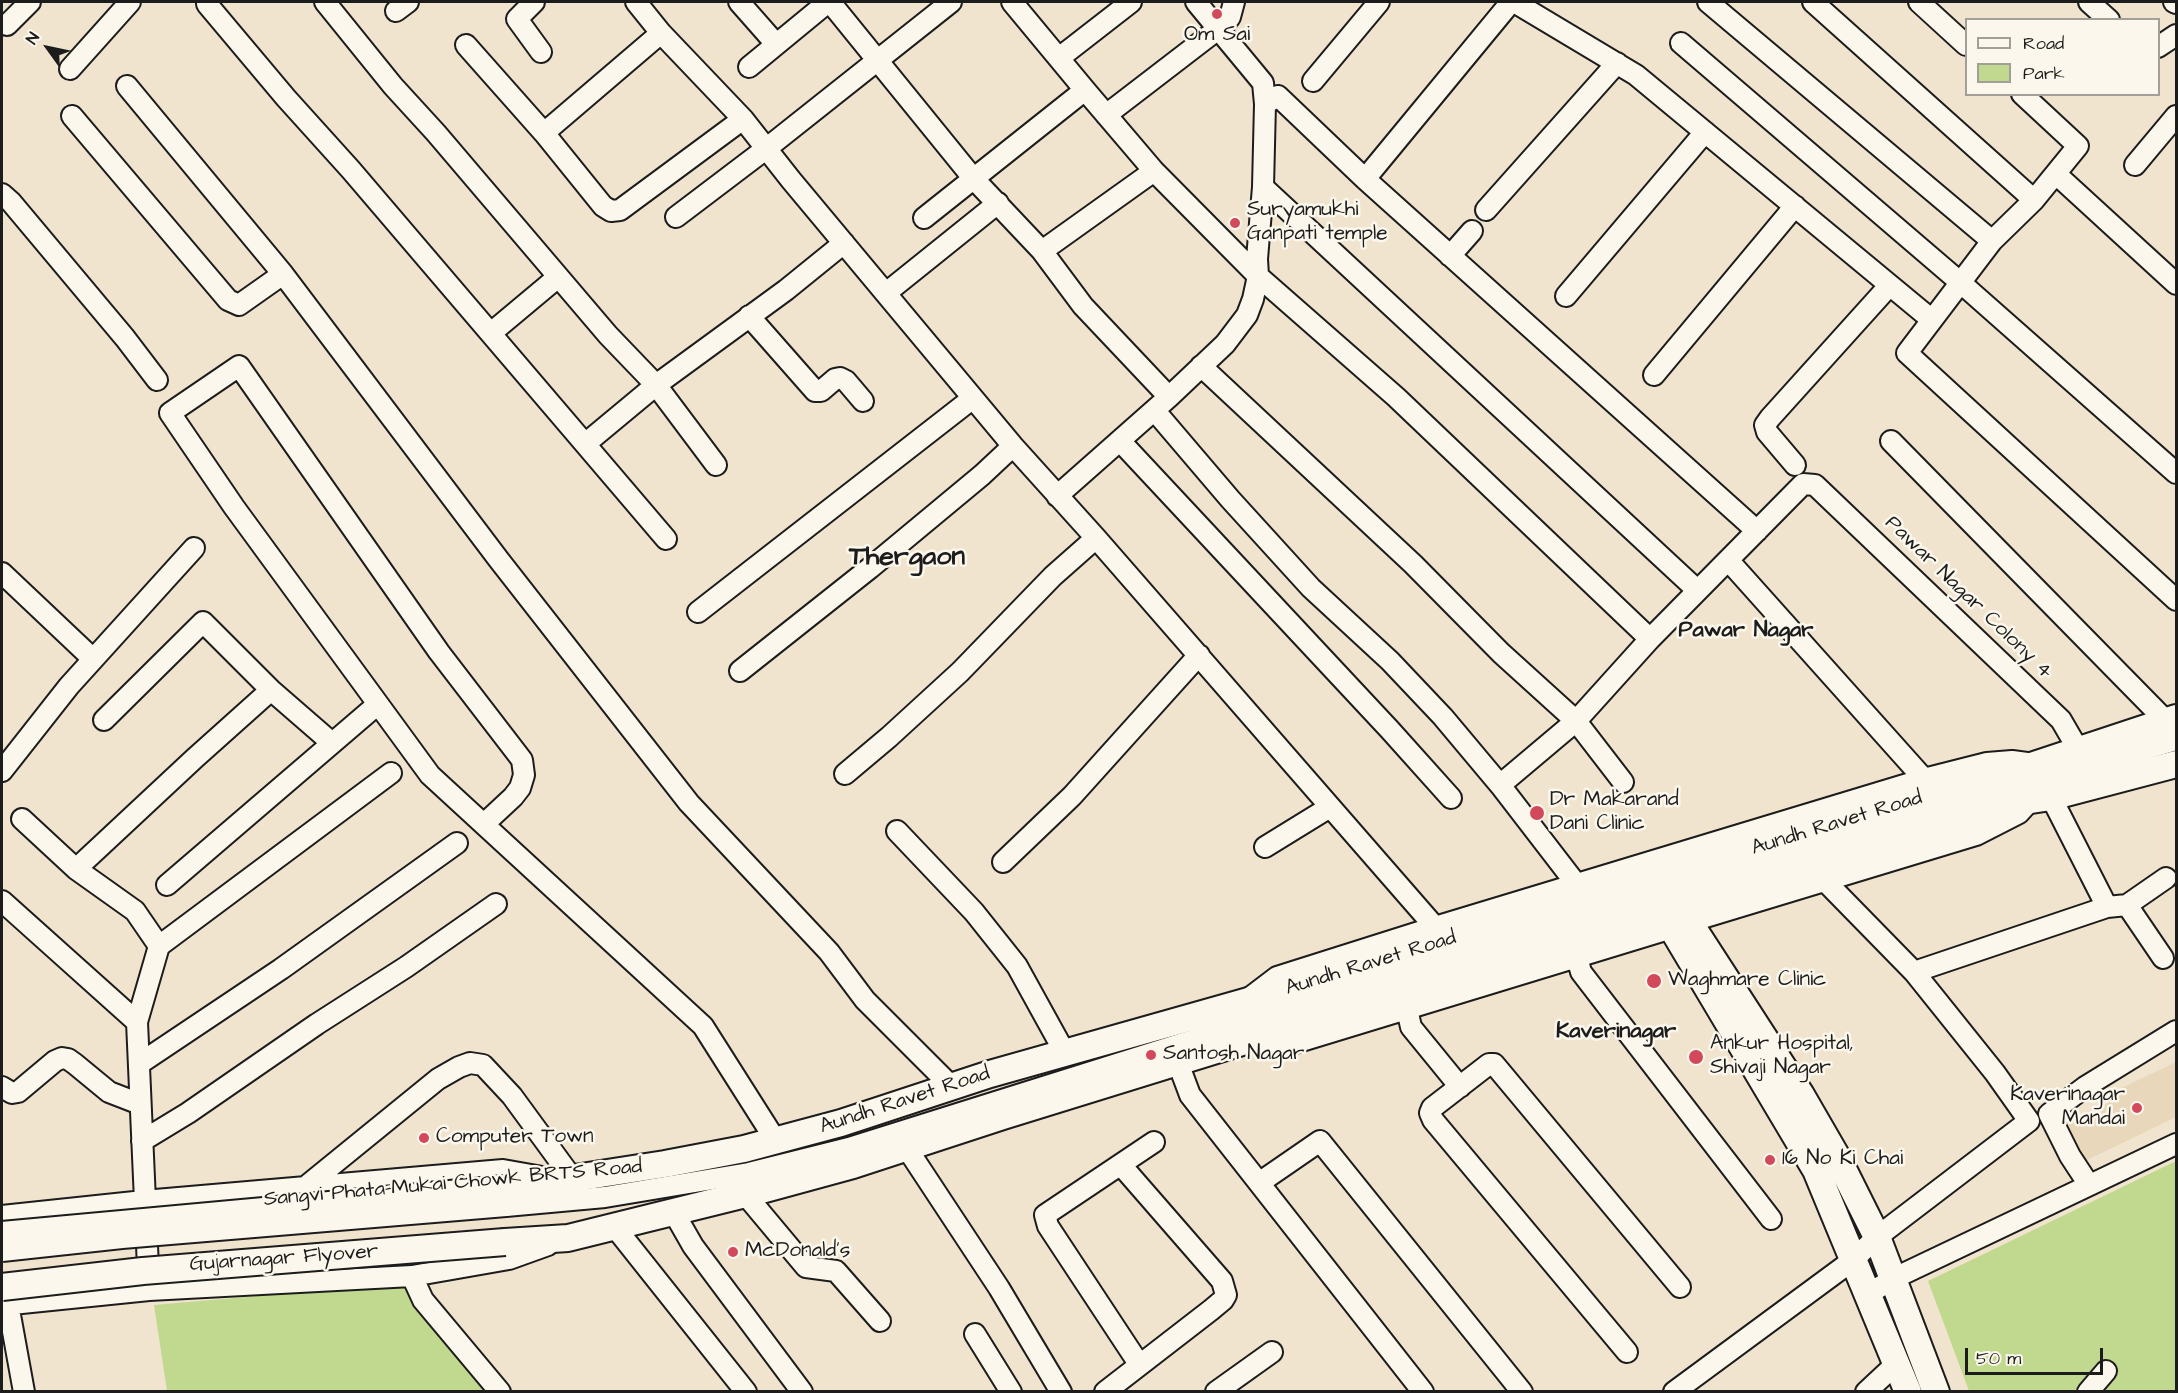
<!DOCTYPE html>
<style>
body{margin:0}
#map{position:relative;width:2178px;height:1393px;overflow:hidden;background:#f0e4cf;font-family:"Architects Daughter",sans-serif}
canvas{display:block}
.frame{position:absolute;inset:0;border:3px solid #1c1c1c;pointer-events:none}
.legend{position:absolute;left:1965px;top:18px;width:195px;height:78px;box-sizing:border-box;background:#fbf7ec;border:2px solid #a29f99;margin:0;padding:8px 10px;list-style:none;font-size:18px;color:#1c1c1c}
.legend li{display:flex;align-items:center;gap:12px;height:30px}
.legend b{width:30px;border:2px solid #a29f99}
.north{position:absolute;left:18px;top:18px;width:60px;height:60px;-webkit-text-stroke:4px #fbf7ec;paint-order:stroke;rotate:303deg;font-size:16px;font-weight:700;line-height:24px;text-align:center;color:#1c1c1c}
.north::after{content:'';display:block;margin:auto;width:21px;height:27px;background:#1c1c1c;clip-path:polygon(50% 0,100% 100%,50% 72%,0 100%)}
.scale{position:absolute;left:1965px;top:1348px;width:138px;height:27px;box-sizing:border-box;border:3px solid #1c1c1c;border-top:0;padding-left:8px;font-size:18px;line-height:21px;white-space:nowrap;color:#1c1c1c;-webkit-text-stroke:4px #fbf7ec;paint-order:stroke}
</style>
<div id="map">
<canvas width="2178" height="1393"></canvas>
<div class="frame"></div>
<ul class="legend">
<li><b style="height:8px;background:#fbf7ec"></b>Road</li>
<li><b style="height:16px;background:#c1d98f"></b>Park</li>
</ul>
<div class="north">N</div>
<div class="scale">50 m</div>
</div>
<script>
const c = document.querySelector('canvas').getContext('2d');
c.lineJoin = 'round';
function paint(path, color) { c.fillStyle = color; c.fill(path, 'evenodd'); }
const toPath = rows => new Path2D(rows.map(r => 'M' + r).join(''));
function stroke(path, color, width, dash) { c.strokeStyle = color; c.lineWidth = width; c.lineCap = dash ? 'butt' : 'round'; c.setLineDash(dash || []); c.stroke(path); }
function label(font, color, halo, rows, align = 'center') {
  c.font = font + ' "Architects Daughter",sans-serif'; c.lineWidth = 5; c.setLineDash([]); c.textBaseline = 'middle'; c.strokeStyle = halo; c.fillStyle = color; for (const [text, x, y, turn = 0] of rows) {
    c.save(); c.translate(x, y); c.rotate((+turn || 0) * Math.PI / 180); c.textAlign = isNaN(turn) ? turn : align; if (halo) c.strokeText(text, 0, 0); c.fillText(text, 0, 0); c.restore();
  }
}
paint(toPath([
 [2176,1062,2176,1117,2085,1161,2067,1122,2116,1099,2113,1092]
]), '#e9d7bb');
paint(toPath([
 [2176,1161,2176,1391,1969,1391,1928,1281],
 [406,1283,489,1391,167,1391,154,1305]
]), '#c1d98f');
const minor = toPath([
 [325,2,393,86,436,133,608,335,656,385,716,465],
 [534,2,517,19,541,52],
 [636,2,661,33,743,119,791,180,1013,446,1096,538,1435,927],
 [739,2,776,44],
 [830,2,973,178,1042,251,1083,306,1169,397],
 [1012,2,1085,90,1154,171,1258,276,1396,397,1650,639],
 [1196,2,1263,83,1265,104,1278,96,1365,179,1757,531],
 [1514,2,1636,75,1932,320],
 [1708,2,1992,241,2034,200,2078,146,2022,94],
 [1813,2,2034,200],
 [1919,2,1966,45],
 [2089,2,2109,20],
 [2174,2,2176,3],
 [207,4,286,98,351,170,585,444,656,385,786,290,844,243],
 [396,11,408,2],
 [7,25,30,2],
 [1219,30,1230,17,1234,2],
 [1681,43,1961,283,2176,473],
 [466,45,544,133,603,206,611,211,620,210,743,119],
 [2158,47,2176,35],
 [1059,58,1131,2],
 [749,67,828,2],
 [70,69,130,2],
 [1313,81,1379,2],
 [127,86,283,274,499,560,689,803,829,952,865,1000,953,1088],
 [1106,115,1218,29],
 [72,116,228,300,239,305,283,274],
 [544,133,661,33],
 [2135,165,2176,116],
 [2056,174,2176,284],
 [1365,179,1511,2],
 [1263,187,1697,590],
 [2,194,11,202,125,338,157,380],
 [1486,210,1617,63],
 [676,217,767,148,951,2],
 [924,218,1085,90],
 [1992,241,1907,353,2176,600],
 [1042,251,1154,171],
 [1450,256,1472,231],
 [886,293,998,203],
 [1566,296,1705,132],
 [749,316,815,391,821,391,835,379,840,378,846,381,863,401],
 [491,333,558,277],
 [1201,366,1413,564,1501,653,1576,721,1623,782],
 [1654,375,1795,206],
 [1155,411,1230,499,1311,588,1390,661,1443,717,1500,785,1577,885],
 [1891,441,2166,721],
 [1121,442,1390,730,1451,798],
 [585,444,666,539],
 [1795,465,1767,432,1765,425,1770,418,1889,286],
 [1057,496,1169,397,1225,344,1247,315,1253,299,1258,276,1257,259,1263,187,1265,104],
 [1728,560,1924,779],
 [2,573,93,659],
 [698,612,973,398],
 [740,671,870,568,982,475,1013,446],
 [104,720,203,622,271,690,332,743],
 [2,771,69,686,194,548],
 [845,774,889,737,960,672,1053,576,1096,538],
 [1500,785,1576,721,1650,639,1803,484,1815,485,2061,720,2079,751],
 [2051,797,2107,907],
 [22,819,76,869,135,911,159,946],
 [484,824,513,797,520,788,524,775,522,760,439,652,239,366,170,413,234,507,430,775,703,1026,776,1141],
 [897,831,974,912,1017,966,1065,1053],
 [1265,847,1330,807],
 [1003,862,1072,796,1199,655],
 [76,869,195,758,271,690],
 [167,885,378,704],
 [2,901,137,1022],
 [2127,905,2163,958],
 [1687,915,1689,922,1976,835,2019,813,2029,802],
 [1577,957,1581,972,1771,1219],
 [1914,972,2107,907,2127,905,2166,878],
 [1252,996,1277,977,1435,927,1924,779,1987,763,2012,761,2027,763],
 [1407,1009,1411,1027,1460,1087],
 [1261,1040,1295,1043,1672,928,1669,921],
 [1178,1063,1190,1095,1423,1392],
 [139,1064,281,969,457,843],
 [2,1087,12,1093,18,1092,55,1061,62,1058,68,1059,75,1064,109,1092,140,1104],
 [142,1141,188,1113,317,1024,406,967,496,904],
 [906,1147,999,1288,1061,1392],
 [1259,1183,1320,1141,1522,1392],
 [2089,1185,2070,1156,2049,1114,2085,1087,2176,1031],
 [304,1188,438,1079,459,1067,470,1063,483,1065,512,1096,572,1178],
 [745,1194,806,1267,836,1271,880,1321],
 [506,1206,605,1197,749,1173,849,1148,1652,896,2176,740],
 [673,1211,693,1246,802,1392],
 [2,1216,144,1201,503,1170,548,1178],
 [614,1226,746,1392],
 [412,1276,423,1300,500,1392],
 [149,1290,137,1022,159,946,391,773],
 [1867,1294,1903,1274,2176,1144],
 [8,1304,24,1392],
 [2,1305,149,1290,412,1276,509,1259,548,1245],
 [975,1334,1011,1392],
 [1627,1352,1433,1120,1430,1113,1432,1108,1489,1064,1494,1064,1680,1287],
 [1139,1364,1048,1226,1045,1215,1154,1142],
 [1105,1392,1211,1310,1223,1300,1226,1295,1222,1281,1121,1165],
 [1216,1392,1272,1352],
 [1674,1392,1853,1260,1877,1237,2029,1121,1995,1073,1914,972,1825,881],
 [1866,1392,1896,1364],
 [2088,1392,2106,1371]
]);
const major = toPath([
 [504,1189,665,1164,744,1149,841,1123,990,1074,1245,1002,2028,767,2176,718],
 [505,1242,568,1238,754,1192,853,1165,1003,1116,2018,802,2051,797,2176,764],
 [1908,1392,1816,1170,1672,928,1689,922,1801,1095,1838,1159,1877,1237,1936,1392]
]);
stroke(minor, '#1c1c1c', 24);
stroke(major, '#1c1c1c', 30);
stroke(minor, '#fbf7ec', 20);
stroke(major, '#fbf7ec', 26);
const minorBridge = toPath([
 [2,1251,122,1238,506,1206]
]);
const majorBridge = toPath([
 [2,1235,504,1189],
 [2,1287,143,1271,505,1242]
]);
stroke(minorBridge, '#1c1c1c', 24, []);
stroke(majorBridge, '#1c1c1c', 30, []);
stroke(minorBridge, '#fbf7ec', 20);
stroke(majorBridge, '#fbf7ec', 26);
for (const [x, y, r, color] of [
 [1217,14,6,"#d1495b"],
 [1235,223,6,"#d1495b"],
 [1537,813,8,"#d1495b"],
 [1654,981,8,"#d1495b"],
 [1151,1055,6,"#d1495b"],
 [1696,1057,8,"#d1495b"],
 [2137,1108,6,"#d1495b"],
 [424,1138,6,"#d1495b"],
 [1770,1160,6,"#d1495b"],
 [733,1252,6,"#d1495b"]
]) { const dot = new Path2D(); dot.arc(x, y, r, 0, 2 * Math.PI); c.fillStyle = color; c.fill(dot); stroke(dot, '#fbf7ec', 2); }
label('21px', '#1c1c1c', '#fbf7ec', [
 ["Om Sai",1217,36,"center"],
 ["Suryamukhi",1247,211],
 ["Ganpati temple",1247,235],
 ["Dr Makarand",1550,801],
 ["Dani Clinic",1550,825],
 ["Waghmare Clinic",1668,981],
 ["Ankur Hospital,",1710,1045],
 ["Shivaji Nagar",1710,1069],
 ["Santosh Nagar",1163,1055],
 ["Kaverinagar",2125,1096,"right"],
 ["Mandai",2125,1120,"right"],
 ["Computer Town",436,1138],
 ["16 No Ki Chai",1782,1160],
 ["McDonald's",745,1252]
], 'left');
label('21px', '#1c1c1c', '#fbf7ec', [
 ["Pawar Nagar Colony 4",1968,598,44],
 ["Aundh Ravet Road",1837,824,-17],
 ["Aundh Ravet Road",1371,964,-17],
 ["Aundh Ravet Road",905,1101,-18],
 ["Sangvi Phata-Mukai Chowk BRTS Road",453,1184,-5],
 ["Gujarnagar Flyover",284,1259,-4]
]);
label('bold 22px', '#1c1c1c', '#fbf7ec', [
 ["Pawar Nagar",1746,631],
 ["Kaverinagar",1616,1032]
]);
label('bold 27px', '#1c1c1c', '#fbf7ec', [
 ["Thergaon",907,558]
]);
</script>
